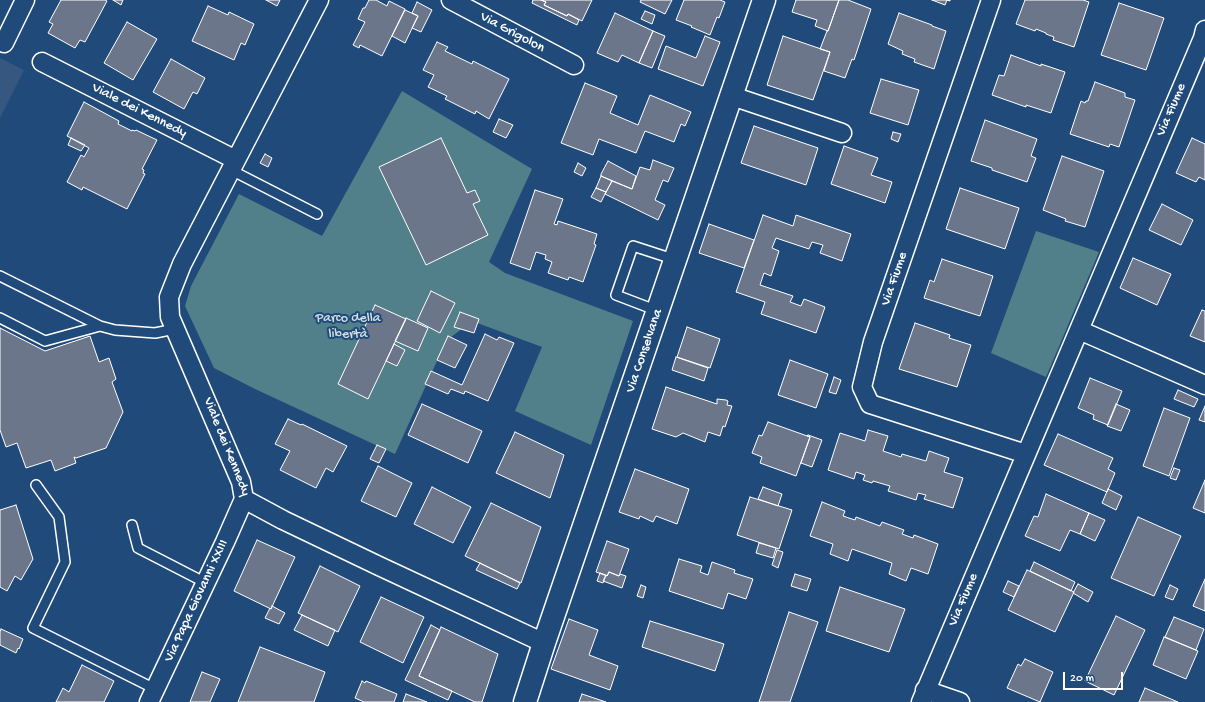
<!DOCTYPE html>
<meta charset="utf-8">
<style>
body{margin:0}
#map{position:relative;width:1205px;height:702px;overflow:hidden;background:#1f4a7a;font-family:"Gochi Hand",sans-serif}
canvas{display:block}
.scale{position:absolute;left:1063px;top:672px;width:60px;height:18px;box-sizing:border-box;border:2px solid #fff;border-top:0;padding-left:5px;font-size:12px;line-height:14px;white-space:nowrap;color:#fff;-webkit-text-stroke:3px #1f4a7a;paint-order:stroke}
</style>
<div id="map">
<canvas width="1205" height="702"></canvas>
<div class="scale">20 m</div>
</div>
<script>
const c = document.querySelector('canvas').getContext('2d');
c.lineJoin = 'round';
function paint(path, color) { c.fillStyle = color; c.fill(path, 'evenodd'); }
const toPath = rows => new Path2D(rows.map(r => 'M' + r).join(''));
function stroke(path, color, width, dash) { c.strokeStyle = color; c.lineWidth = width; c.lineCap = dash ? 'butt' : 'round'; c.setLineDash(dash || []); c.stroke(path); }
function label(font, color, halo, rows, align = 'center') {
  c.font = font + ' "Gochi Hand",sans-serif'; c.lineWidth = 4; c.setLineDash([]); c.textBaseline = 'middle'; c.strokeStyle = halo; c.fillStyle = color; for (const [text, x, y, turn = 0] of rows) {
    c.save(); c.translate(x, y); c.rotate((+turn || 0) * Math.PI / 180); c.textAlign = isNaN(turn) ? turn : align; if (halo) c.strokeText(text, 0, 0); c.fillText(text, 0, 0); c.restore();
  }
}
paint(toPath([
 [0,58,24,70,0,118]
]), '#36577f');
paint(toPath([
 [402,91,532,169,489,262,505,273,633,321,591,445,515,411,542,347,472,321,446,341,395,454,255,389,214,368,185,306,191,286,239,194,322,236],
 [1036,231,1099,252,1046,377,991,353]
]), '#51808a');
const building = toPath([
 [61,0,105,0,107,1,85,42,80,40,75,48,48,33,53,24,49,22,61,0],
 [113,0,123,0,121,5,113,0],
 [266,0,280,0,277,6,266,0],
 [369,0,376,0,387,6,389,1,405,9,382,56,360,45,359,48,353,45,365,22,358,19,363,8,365,8,369,0],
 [533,0,541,0,546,2,544,5,567,16,568,14,579,20,577,25,532,3,533,0],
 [541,0,592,0,582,21,568,14,567,16,544,5,546,2,541,0],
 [641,0,672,0,665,14,640,2,641,0],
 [684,0,720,0,725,2,719,18,717,17,710,35,691,27,692,26,676,20,684,0],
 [796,0,839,0,828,31,815,26,817,20,792,12,796,0],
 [839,0,848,0,871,9,854,60,852,59,845,78,824,71,830,52,820,49,827,31,828,31,839,0],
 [932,0,950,0,950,1,947,0,945,5,932,0],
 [1025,0,1083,0,1089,2,1074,47,1053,40,1054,37,1046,34,1046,33,1036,29,1035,31,1016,24,1025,0],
 [417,2,432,10,421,32,412,28,418,16,412,13,417,2],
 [1119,3,1164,18,1146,70,1101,55,1119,3],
 [208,6,228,15,229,12,254,24,245,45,241,43,234,60,192,41,208,6],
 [405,10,418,16,405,43,392,36,405,10],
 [645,11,655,15,652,24,641,19,645,11],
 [615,13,653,31,639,63,622,55,618,62,597,53,615,13],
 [899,13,932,25,932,26,946,31,934,69,914,62,915,59,902,54,903,51,888,44,899,13],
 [127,22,157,39,133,80,104,63,127,22],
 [653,31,665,36,652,68,639,63,653,31],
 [705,36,720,42,703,86,658,69,666,46,696,58,705,36],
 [783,36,830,52,813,100,767,85,783,36],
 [437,42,448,47,445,51,472,64,473,61,509,79,489,119,476,111,475,114,445,99,447,96,428,87,434,75,423,70,437,42],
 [1011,55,1041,66,1041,64,1065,72,1051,113,1026,105,1026,107,992,95,999,75,1004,76,1011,55],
 [171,59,205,78,197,94,193,92,184,109,153,92,171,59],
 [881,79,919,90,908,125,870,113,881,79],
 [1095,82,1125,93,1125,97,1135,100,1119,147,1110,144,1109,147,1070,134,1081,101,1085,103,1086,101,1088,101,1095,82],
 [585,83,617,96,610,113,638,125,650,95,691,112,685,126,681,124,674,142,645,131,636,153,599,139,593,155,561,143,585,83],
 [84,102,119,121,118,124,132,131,132,130,135,131,136,130,157,140,142,169,144,170,143,173,145,174,127,209,83,187,82,190,67,182,81,155,84,157,89,148,67,136,84,102],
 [499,119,513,125,506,138,493,132,499,119],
 [985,120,1037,139,1031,156,1036,158,1027,182,992,170,992,168,971,161,985,120],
 [754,126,818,148,806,185,741,163,754,126],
 [893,132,901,134,898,142,891,139,893,132],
 [71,138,85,145,81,151,68,145,71,138],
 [441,138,467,193,475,190,480,201,473,204,488,235,426,265,379,167,441,138],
 [1192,138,1205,144,1205,180,1199,177,1196,182,1176,173,1192,138],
 [844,146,878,158,871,175,892,182,885,203,831,184,844,146],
 [265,154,272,158,268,167,260,163,265,154],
 [1062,156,1104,171,1085,227,1065,221,1066,219,1043,210,1062,156],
 [653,160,674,168,668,182,663,180,655,200,665,205,658,220,605,194,612,181,632,189,640,167,650,170,653,160],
 [608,161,636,176,632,189,601,176,601,174,608,161],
 [578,163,586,168,582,176,574,172,578,163],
 [601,176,612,181,606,192,596,188,601,176],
 [596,188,606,192,601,202,591,197,596,188],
 [960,188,1019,208,1005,249,946,229,960,188],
 [535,190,563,199,554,224,557,225,558,221,597,234,594,244,596,245,583,282,569,277,568,280,548,273,552,262,545,259,546,255,536,252,530,270,510,263,535,190],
 [1162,204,1193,220,1181,245,1149,230,1162,204],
 [763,215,793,226,796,215,851,234,842,261,820,253,823,245,812,242,809,249,776,238,772,248,779,251,771,276,764,273,760,285,793,296,790,302,801,306,804,299,825,307,816,333,761,314,765,302,736,292,763,215],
 [709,224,754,240,744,268,699,253,709,224],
 [1133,258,1171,274,1157,305,1120,288,1133,258],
 [942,259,993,276,980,316,924,298,930,280,934,282,942,259],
 [431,291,455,303,440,333,417,321,431,291],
 [375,305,406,319,368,399,338,384,375,305],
 [1202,310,1205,311,1205,342,1190,336,1202,310],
 [460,312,479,319,474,333,454,327,460,312],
 [406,318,428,328,418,351,395,341,406,318],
 [915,323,950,335,949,338,971,345,957,387,899,369,915,323],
 [687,327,720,339,710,368,677,357,687,327],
 [0,328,45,351,90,336,99,362,109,358,116,379,112,382,123,412,106,448,76,458,74,457,76,463,55,471,51,460,26,468,17,443,6,447,0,430,0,328],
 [485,334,497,340,499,337,514,343,488,401,465,391,464,394,451,389,448,394,425,384,431,371,462,385,485,334],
 [448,336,467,345,455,368,437,360,448,336],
 [394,344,405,350,397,366,386,361,394,344],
 [676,357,708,368,704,381,672,370,676,357],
 [790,360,828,374,816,408,778,395,790,360],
 [834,377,841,380,836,394,829,392,834,377],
 [1090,378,1122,391,1108,425,1093,419,1094,415,1078,408,1090,378],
 [666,387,717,404,717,399,726,400,728,401,727,405,732,406,725,427,723,426,720,436,708,432,705,442,683,433,676,437,652,429,666,387],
 [1178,390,1198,399,1194,407,1174,399,1178,390],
 [422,404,482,431,468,463,408,435,422,404],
 [1116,404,1130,410,1121,431,1107,426,1116,404],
 [1205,406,1205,422,1199,420,1205,406],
 [1164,408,1190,418,1169,476,1143,466,1164,408],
 [288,419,301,425,302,424,347,446,333,472,326,468,316,488,280,470,290,451,275,444,288,419],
 [768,422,810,437,796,476,760,463,762,457,752,453,759,435,762,436,768,422],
 [868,430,888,436,883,451,901,457,902,454,926,461,929,451,949,458,944,472,963,478,953,508,924,499,926,495,918,493,916,500,888,491,890,486,873,481,872,483,863,480,865,475,856,472,854,479,828,470,840,433,865,441,868,430],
 [515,432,564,455,550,498,496,473,515,432],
 [1058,434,1113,458,1108,469,1115,473,1107,492,1044,465,1058,434],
 [808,435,822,440,812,467,801,463,810,437,807,436,808,435],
 [377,445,386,449,379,463,370,459,377,445],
 [378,466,412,483,396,517,361,501,378,466],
 [1174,468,1180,470,1176,480,1170,478,1174,468],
 [635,469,689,489,677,524,656,516,653,522,640,516,639,519,619,512,635,469],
 [1205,480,1205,513,1193,508,1205,480],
 [432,487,471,507,453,543,414,524,432,487],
 [763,487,782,494,778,506,758,499,763,487],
 [1108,489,1122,496,1116,510,1102,503,1108,489],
 [1046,494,1089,513,1080,534,1070,530,1060,551,1025,536,1034,516,1038,517,1046,494],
 [750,497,792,510,779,549,737,535,750,497],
 [822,502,845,511,843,516,855,520,856,517,880,526,882,522,904,530,902,534,913,538,914,535,938,544,928,574,911,568,906,581,889,574,892,563,852,549,848,561,830,554,833,544,810,536,822,502],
 [491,503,541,527,521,583,465,556,491,503],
 [16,505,33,559,21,580,15,576,7,591,0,587,0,510,16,505],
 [1089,513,1105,520,1095,541,1080,534,1089,513],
 [1138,517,1181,536,1154,596,1111,578,1138,517],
 [257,540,295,557,271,609,234,591,257,540],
 [607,541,629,549,619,576,609,572,607,576,596,572,607,541],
 [759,543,776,548,773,558,756,553,759,543],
 [777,550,783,552,778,568,772,565,777,550],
 [679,559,702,566,700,572,708,575,712,562,735,570,734,573,753,579,746,599,728,593,723,609,669,591,679,559],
 [1034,562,1075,582,1071,591,1030,571,1034,562],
 [480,563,520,583,517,589,476,570,480,563],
 [320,566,360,586,338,632,298,613,320,566],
 [1027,570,1074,592,1055,632,1008,610,1027,570],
 [609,572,619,576,620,574,626,576,622,588,603,581,606,575,607,576,609,572],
 [600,573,606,575,603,583,597,581,600,573],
 [795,574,811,579,807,591,791,586,795,574],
 [1205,579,1205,611,1193,606,1205,579],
 [1008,581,1019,586,1014,597,1003,592,1008,581],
 [1078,584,1093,592,1088,602,1073,593,1078,584],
 [641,585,646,587,643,598,637,596,641,585],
 [1170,585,1178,589,1173,600,1165,597,1170,585],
 [840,587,905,609,889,652,826,631,840,587],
 [381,597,424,617,403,663,360,642,381,597],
 [272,606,285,613,279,624,265,618,270,608,271,609,272,606],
 [789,612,818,622,790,702,759,702,789,612],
 [302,615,335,630,328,646,294,630,302,615],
 [1116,616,1145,630,1114,695,1085,681,1116,616],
 [1174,617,1204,629,1196,650,1165,637,1174,617],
 [569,619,598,630,589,655,618,666,610,690,551,669,569,619],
 [650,621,724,644,715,671,642,647,650,621],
 [431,625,440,630,419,676,452,691,448,700,405,680,431,625],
 [441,627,498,654,482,702,475,702,419,676,441,627],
 [1,629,23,639,19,649,18,648,16,653,0,645,0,632,1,629],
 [1164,637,1198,651,1186,679,1153,665,1164,637],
 [260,647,325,672,314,702,238,702,260,647],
 [1025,659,1053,672,1040,702,1007,688,1018,664,1021,666,1025,659],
 [82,665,114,681,104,702,56,702,63,688,69,692,82,665],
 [202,672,220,679,210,702,190,702,202,672],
 [362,681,365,683,366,681,397,694,394,702,364,702,355,698,362,681],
 [1145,688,1178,702,1139,702,1145,688],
 [406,694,427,702,403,702,406,694],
 [582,694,606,702,579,702,582,694]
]);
paint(building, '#6c768b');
stroke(building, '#fff', 1);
const lane = toPath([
 [231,170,317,214],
 [0,276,100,326,115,330,155,333,175,329],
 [658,311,616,295,633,246,676,260],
 [0,318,45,341,100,326],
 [36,485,59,517,65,562,33,628,155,689],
 [132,525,138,548,206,583]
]);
const street = toPath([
 [451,0,574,65],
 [991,0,873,342,862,387,870,404,1026,454],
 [4,43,25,0],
 [42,62,236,160],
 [732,96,842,133],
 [1079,330,1205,385],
 [244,499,241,482,170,317,169,297,182,264,319,0],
 [244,499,283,520,379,566,544,643],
 [925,690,960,702],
 [149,702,225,542,244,499],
 [921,702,1203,38,1205,30]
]);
const secondary = toPath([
 [525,702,544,643,764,0]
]);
stroke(lane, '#fff', 12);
stroke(street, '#fff', 21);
stroke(secondary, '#fff', 25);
stroke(lane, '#1f4a7a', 9);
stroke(street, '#1f4a7a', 18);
stroke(secondary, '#1f4a7a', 22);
label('14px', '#fff', '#1f4a7a', [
 ["Via Grigolon",512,33,28],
 ["Via Fiume",1172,110,-67],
 ["Viale dei Kennedy",139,111,27],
 ["Via Fiume",895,279,-71],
 ["Via Conselvana",645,351,-71],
 ["Viale dei Kennedy",226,447,68],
 ["Via Fiume",964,600,-67],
 ["Via Papa Giovanni XXIII",197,601,-65]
]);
label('14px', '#d4dfe2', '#1f4a7a', [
 ["Parco della",348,319],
 ["libertà",348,335]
]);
</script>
